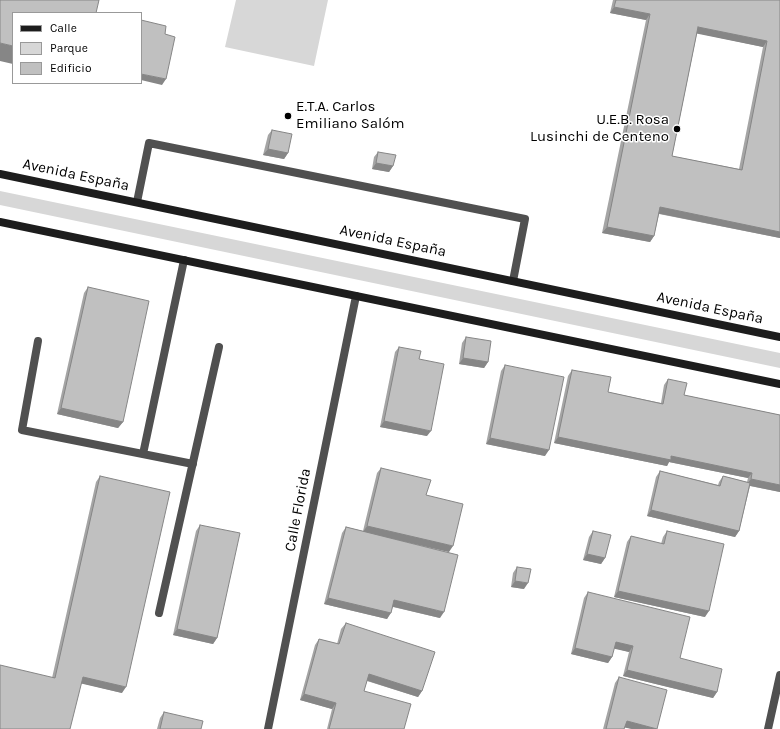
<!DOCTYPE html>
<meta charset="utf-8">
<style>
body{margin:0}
#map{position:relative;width:780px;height:729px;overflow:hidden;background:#fff;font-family:Karla,sans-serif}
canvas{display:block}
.legend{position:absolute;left:12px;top:12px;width:130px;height:72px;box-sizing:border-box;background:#fff;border:1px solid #999;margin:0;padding:5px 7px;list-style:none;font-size:12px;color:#000}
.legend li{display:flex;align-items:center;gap:8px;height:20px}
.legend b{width:20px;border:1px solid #999}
</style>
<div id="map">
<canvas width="780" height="729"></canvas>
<ul class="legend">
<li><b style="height:5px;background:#1d1d1d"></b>Calle</li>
<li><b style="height:11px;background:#d7d7d7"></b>Parque</li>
<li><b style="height:11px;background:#c0c0c0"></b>Edificio</li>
</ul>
</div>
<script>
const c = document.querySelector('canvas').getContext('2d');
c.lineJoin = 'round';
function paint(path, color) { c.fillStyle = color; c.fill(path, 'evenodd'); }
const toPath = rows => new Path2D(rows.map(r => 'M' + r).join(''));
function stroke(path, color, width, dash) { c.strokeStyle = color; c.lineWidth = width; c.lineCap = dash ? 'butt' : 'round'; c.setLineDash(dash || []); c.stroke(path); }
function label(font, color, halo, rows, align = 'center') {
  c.font = font + ' Karla,sans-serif'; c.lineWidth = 3; c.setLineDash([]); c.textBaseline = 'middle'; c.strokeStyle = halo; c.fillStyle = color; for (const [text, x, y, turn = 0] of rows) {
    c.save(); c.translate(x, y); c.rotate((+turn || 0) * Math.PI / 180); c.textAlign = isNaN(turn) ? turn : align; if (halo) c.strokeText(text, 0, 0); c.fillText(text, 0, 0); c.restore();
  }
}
paint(toPath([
 [236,0,328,0,314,66,225,47],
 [0,191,780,353,780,368,0,205]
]), '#d7d7d7');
stroke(toPath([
 [137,202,149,143,525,219,513,281],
 [38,341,22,430,193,464],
 [143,454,184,260],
 [159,613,219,347]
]), '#505050', 8);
stroke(toPath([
 [268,729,356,296],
 [768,729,780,675]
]), '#505050', 8);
stroke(toPath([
 [0,174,780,337],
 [0,222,780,384]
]), '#1d1d1d', 8);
paint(toPath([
 [613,0,780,0,780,238,659,214,654,236,650,242,602,233,646,20,610,13],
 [697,33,763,47,739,169,672,156],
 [272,130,288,153,284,159,263,155,268,135],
 [378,152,393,166,389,172,372,169,374,157],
 [88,287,123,422,118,428,57,414,84,293],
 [466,337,488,362,484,368,459,364,462,343],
 [399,347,427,436,380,427,395,352],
 [505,365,545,456,486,444,501,371],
 [572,370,608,392,661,403,664,385,668,379,684,395,780,415,780,492,750,486,739,531,735,537,647,516,656,477,660,471,718,485,719,482,723,476,747,482,748,478,669,462,667,466,554,443,568,376],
 [381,468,426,495,449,552,389,538,440,618,393,607,387,619,324,604,342,533,346,527,363,531,377,473],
 [100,476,122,693,81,683,52,678,96,482],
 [200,525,217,638,213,644,173,635,196,531],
 [593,531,605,558,601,564,583,560,589,537],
 [667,531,705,617,614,597,627,542,631,536,661,544,663,537],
 [517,567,524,589,511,587,513,573],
 [588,592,680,658,717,692,713,698,623,676,629,652,614,648,612,657,608,663,571,654,584,598],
 [346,623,422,691,418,697,367,681,364,691,404,729,327,729,332,709,300,700,315,645,319,639,337,644,341,629],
 [619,677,657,729,632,729,625,727,624,729,603,729,615,683],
 [164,712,201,729,157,729,160,718]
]), '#a5a5a5');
paint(toPath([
 [614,7,650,14,646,20,610,13],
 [698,27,767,41,763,47,694,33],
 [0,43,13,46,13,64,0,61],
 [141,74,166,79,162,85,141,80],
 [268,149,288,153,284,159,263,155],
 [376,163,393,166,389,172,372,169],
 [660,207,780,232,780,238,656,213],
 [607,227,654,236,650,242,602,233],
 [463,358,488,362,484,368,459,364],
 [61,408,123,422,118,428,57,414],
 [384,421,431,431,427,436,380,427],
 [558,437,671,456,752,473,748,478,669,462,667,466,554,443],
 [490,438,549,450,545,456,486,444],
 [751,479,780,485,780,492,746,485],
 [651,510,739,531,735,537,647,516],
 [367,526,453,546,449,552,363,532],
 [587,554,605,558,601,564,583,560],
 [515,581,528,583,524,589,511,587],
 [618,591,709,611,705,617,614,597],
 [328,598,391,613,387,619,324,604],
 [394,600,444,612,440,618,390,606],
 [177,629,217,638,213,644,173,635],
 [616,642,633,646,629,652,611,648],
 [575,648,612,657,608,663,571,654],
 [627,670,717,692,713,698,623,676],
 [369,674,422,691,418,697,365,680],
 [83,677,126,687,122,693,79,683],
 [304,694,336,703,332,709,300,700],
 [627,721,657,729,632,729,622,727]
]), '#868686');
const building = toPath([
 [0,0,99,0,96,13,13,13,13,46,0,43,0,0],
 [616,0,780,0,780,232,660,207,654,236,607,227,650,14,614,7,616,0],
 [698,27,767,41,742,170,672,156,698,27],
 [141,20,166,26,165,34,175,37,166,79,141,74,141,20],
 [272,130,292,134,288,153,268,149,272,130],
 [378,152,396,155,393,166,376,163,378,152],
 [88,287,149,301,123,422,61,408,88,287],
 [466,337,491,341,488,362,463,358,466,337],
 [399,347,421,351,419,359,444,364,431,431,384,421,399,347],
 [505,365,564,377,549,450,490,438,505,365],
 [572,370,611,377,608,392,663,404,668,379,687,383,684,395,780,415,780,485,751,479,752,473,671,456,671,460,558,437,572,370],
 [381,468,431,480,426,495,463,504,453,546,367,526,381,468],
 [660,471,720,486,723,476,750,483,739,531,651,510,660,471],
 [100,476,170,492,126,687,83,677,70,729,0,729,0,665,55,678,100,476],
 [200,525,240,533,217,638,177,629,200,525],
 [346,527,458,555,444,612,394,600,391,613,328,598,346,527],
 [593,531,611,535,605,558,587,554,593,531],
 [667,531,724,544,709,611,618,591,631,536,664,544,667,531],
 [517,567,531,569,528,583,515,581,517,567],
 [588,592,690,617,680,658,722,669,717,692,627,670,633,646,616,642,612,657,575,648,588,592],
 [346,623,435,652,422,691,369,674,364,691,411,704,404,729,329,729,336,703,304,694,319,639,339,644,346,623],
 [619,677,667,690,657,729,627,721,624,729,606,729,619,677],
 [164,712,203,721,201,729,160,729,164,712]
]);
paint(building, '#c0c0c0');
stroke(building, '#868686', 1);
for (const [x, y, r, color] of [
 [288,116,4,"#000"],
 [677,129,4,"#000"]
]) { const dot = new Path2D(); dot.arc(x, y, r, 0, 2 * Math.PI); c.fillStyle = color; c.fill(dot); stroke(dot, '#fff', 1.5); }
label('15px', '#000', '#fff', [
 ["E.T.A. Carlos",296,107],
 ["Emiliano Salóm",296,124],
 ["U.E.B. Rosa",669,120,"right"],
 ["Lusinchi de Centeno",669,137,"right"]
], 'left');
label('15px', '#000', '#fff', [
 ["Avenida España",76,175,12],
 ["Avenida España",393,241,12],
 ["Avenida España",710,308,12],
 ["Calle Florida",298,510,-79]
]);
</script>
